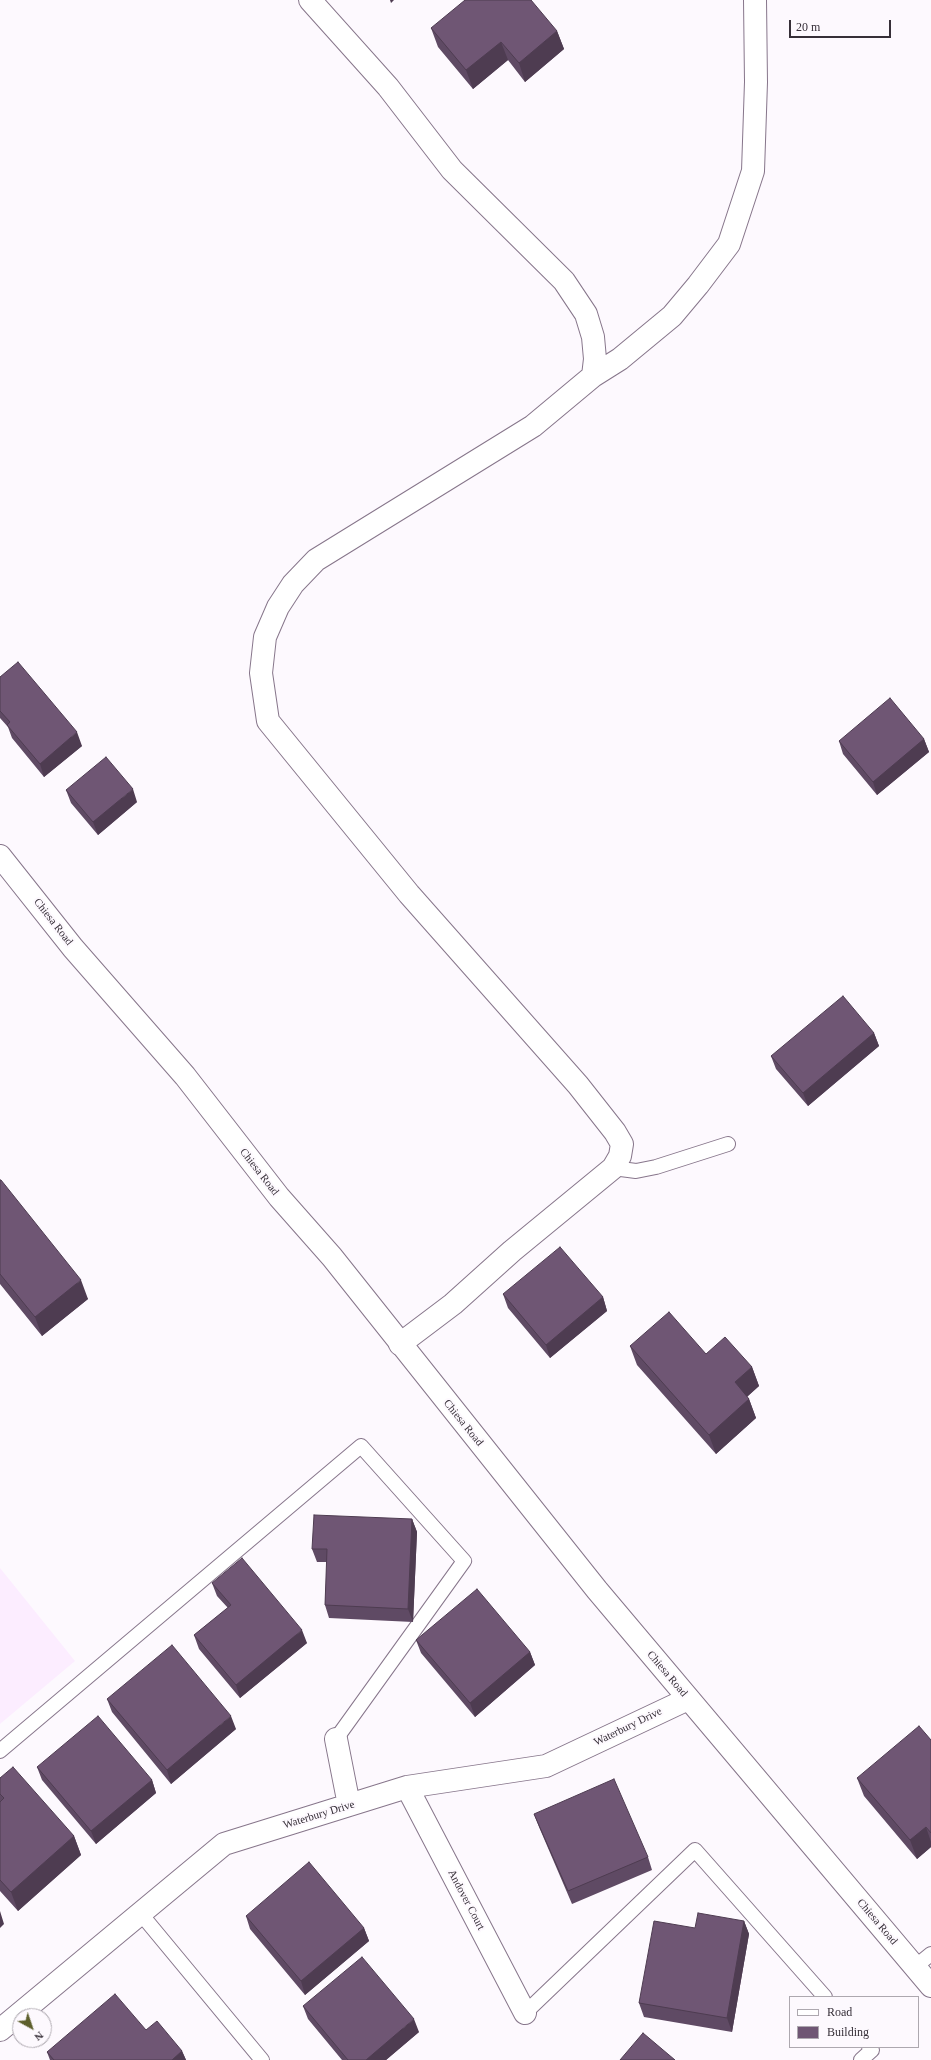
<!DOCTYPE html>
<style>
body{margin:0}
#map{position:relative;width:931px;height:2060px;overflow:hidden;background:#fdf9fe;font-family:Georgia,serif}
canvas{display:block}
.legend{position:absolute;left:789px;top:1996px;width:130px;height:52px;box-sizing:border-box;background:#fdf9fe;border:1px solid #ada8af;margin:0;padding:5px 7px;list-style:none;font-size:12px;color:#362f38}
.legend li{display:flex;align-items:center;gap:8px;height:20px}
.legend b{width:20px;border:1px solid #ada8af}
.north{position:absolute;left:12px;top:2008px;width:40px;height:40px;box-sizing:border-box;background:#fdf9fe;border:1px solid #ada8af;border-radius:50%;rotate:140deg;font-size:11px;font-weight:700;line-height:16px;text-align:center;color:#362f38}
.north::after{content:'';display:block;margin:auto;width:14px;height:18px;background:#5d5f2c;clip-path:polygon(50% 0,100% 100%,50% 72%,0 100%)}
.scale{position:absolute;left:789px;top:20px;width:102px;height:18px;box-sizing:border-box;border:2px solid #362f38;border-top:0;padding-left:5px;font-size:12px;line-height:14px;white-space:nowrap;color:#362f38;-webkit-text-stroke:3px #fdf9fe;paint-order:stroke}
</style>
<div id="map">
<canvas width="931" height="2060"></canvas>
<ul class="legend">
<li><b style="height:5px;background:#fff"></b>Road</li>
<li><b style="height:11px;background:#6f5674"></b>Building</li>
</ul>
<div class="north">N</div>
<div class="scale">20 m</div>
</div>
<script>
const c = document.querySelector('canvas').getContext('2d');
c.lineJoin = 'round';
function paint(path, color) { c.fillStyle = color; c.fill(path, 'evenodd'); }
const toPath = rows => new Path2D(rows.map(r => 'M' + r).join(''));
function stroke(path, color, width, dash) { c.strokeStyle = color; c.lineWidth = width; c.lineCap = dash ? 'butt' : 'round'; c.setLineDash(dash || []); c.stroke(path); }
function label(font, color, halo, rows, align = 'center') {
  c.font = font + ' Georgia,serif'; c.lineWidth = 4; c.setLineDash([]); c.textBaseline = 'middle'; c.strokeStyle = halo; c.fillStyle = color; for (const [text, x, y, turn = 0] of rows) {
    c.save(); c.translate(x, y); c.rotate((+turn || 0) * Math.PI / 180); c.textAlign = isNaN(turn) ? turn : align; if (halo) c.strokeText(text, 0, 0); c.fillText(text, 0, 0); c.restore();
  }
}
paint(toPath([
 [0,1568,75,1661,0,1724]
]), '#fcedff');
const lane = toPath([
 [613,1168,636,1171,656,1167,728,1144],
 [0,1751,361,1446,464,1561,336,1739],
 [141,1914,262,2060],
 [915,1967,931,1954],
 [525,2013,695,1850,825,1997],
 [861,2060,872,2050,869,2047]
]);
const street = toPath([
 [310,0,388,87,452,170,564,281,586,314,593,337,595,359,593,376,533,426,316,560,293,584,278,607,265,637,261,673,268,721,409,894,578,1085,615,1132,622,1144,620,1156,613,1168,512,1251,453,1304,400,1344],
 [593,376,620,359,672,316,698,285,729,244,753,171,756,82,755,0],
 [336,1739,349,1805],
 [407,1787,525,2013],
 [0,2030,224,1844,407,1787,546,1766,688,1699]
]);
const secondary = toPath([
 [0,856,73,948,185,1076,279,1197,332,1257,597,1590,931,1986]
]);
stroke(lane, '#87768b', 16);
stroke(street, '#87768b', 24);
stroke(secondary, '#87768b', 24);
stroke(lane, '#fff', 14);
stroke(street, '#fff', 22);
stroke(secondary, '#fff', 22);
paint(toPath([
 [431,28,557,31,564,49,525,82,508,60,473,89,438,47],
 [0,677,82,746,44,777,12,738,8,727,0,718],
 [924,739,929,752,877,795,843,754,839,741],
 [66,790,137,802,98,835,71,803],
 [874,1033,879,1046,808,1106,776,1069,771,1056],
 [0,1180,88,1299,42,1336,0,1284],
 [503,1294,603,1297,607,1311,550,1358,508,1308],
 [630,1346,706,1354,752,1367,759,1386,747,1397,749,1399,756,1418,716,1454,637,1365],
 [412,1519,417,1532,413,1622,329,1618,325,1605,327,1562,317,1562,312,1549],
 [212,1583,307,1643,240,1698,199,1649,194,1635,228,1608,217,1596],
 [416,1640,530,1652,535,1665,475,1717,421,1653],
 [107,1699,236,1729,171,1784,112,1712],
 [931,1740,931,1847,917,1859,864,1796,857,1778],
 [37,1767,152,1780,156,1793,96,1844,42,1780],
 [0,1778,74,1836,81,1855,18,1911,0,1891],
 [534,1814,648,1857,652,1870,572,1904,539,1827],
 [246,1916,364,1928,369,1941,305,1995,250,1929],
 [744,1921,749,1934,732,2032,644,2017,639,2003,695,1928],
 [303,2006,419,2032,386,2060,342,2060,308,2019],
 [146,2030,182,2051,186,2060,50,2060,47,2052]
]), '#5f4a64');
paint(toPath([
 [390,0,394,0,391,3],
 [557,31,564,49,525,82,519,63],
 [501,42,508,60,473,89,466,70],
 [77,732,82,746,44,777,40,764],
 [924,739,929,752,877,795,873,782],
 [133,789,137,802,98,835,93,822],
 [874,1033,879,1046,808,1106,803,1093],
 [81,1280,88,1299,42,1336,35,1317],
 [603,1297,607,1311,550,1358,546,1345],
 [752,1367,759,1386,742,1401,735,1382],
 [749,1399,756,1418,716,1454,709,1435],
 [412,1519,417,1532,413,1622,408,1609],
 [302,1630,307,1643,240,1698,236,1685],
 [530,1652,535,1665,475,1717,470,1703],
 [231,1716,236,1729,171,1784,167,1770],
 [152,1780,156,1793,96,1844,91,1831],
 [926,1827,931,1842,931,1847,917,1859,910,1840],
 [74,1836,81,1855,18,1911,11,1892],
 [0,1911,4,1924,0,1928],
 [744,1921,749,1934,732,2032,727,2018],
 [364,1928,369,1941,305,1995,301,1981],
 [414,2019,419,2032,386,2060,366,2060],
 [182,2051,186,2060,172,2060]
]), '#4e3c51');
const building = toPath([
 [465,0,531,0,557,31,519,63,501,42,466,70,431,28,465,0],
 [18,662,77,732,40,764,7,725,10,722,0,711,0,677,18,662],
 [890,698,924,739,873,782,839,741,890,698],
 [106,757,133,789,93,822,66,790,106,757],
 [843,996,874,1033,803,1093,771,1056,843,996],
 [0,1180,1,1180,81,1280,35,1317,0,1274,0,1180],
 [560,1247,603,1297,546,1345,503,1294,560,1247],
 [669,1312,706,1354,725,1337,752,1367,735,1382,749,1399,709,1435,630,1346,669,1312],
 [314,1515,412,1519,408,1609,325,1605,327,1549,312,1549,314,1515],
 [242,1558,302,1630,236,1685,194,1635,231,1605,212,1583,242,1558],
 [477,1589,530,1652,470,1703,416,1640,477,1589],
 [172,1645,231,1716,167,1770,107,1699,172,1645],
 [98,1716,152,1780,91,1831,37,1767,98,1716],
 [919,1726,931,1740,931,1833,926,1827,910,1840,857,1778,919,1726],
 [13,1767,74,1836,11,1892,0,1880,0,1802,4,1798,0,1794,0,1778,13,1767],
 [614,1779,648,1857,568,1891,534,1814,614,1779],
 [309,1862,364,1928,301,1981,246,1916,309,1862],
 [698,1913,744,1921,727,2018,639,2003,654,1921,695,1928,698,1913],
 [362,1957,414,2019,366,2060,348,2060,303,2006,362,1957],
 [115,1994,146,2030,157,2021,182,2051,172,2060,54,2060,47,2052,115,1994],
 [643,2033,675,2060,620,2060,643,2033]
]);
paint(building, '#6f5674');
stroke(building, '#4e3c51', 1);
label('11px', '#362f38', '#fdf9fe', [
 ["Chiesa Road",53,922,52],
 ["Chiesa Road",259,1172,52],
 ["Chiesa Road",463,1423,51],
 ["Chiesa Road",667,1674,50],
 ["Waterbury Drive",628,1727,-26],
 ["Waterbury Drive",319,1815,-17],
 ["Andover Court",466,1900,62],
 ["Chiesa Road",877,1922,50]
]);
</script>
